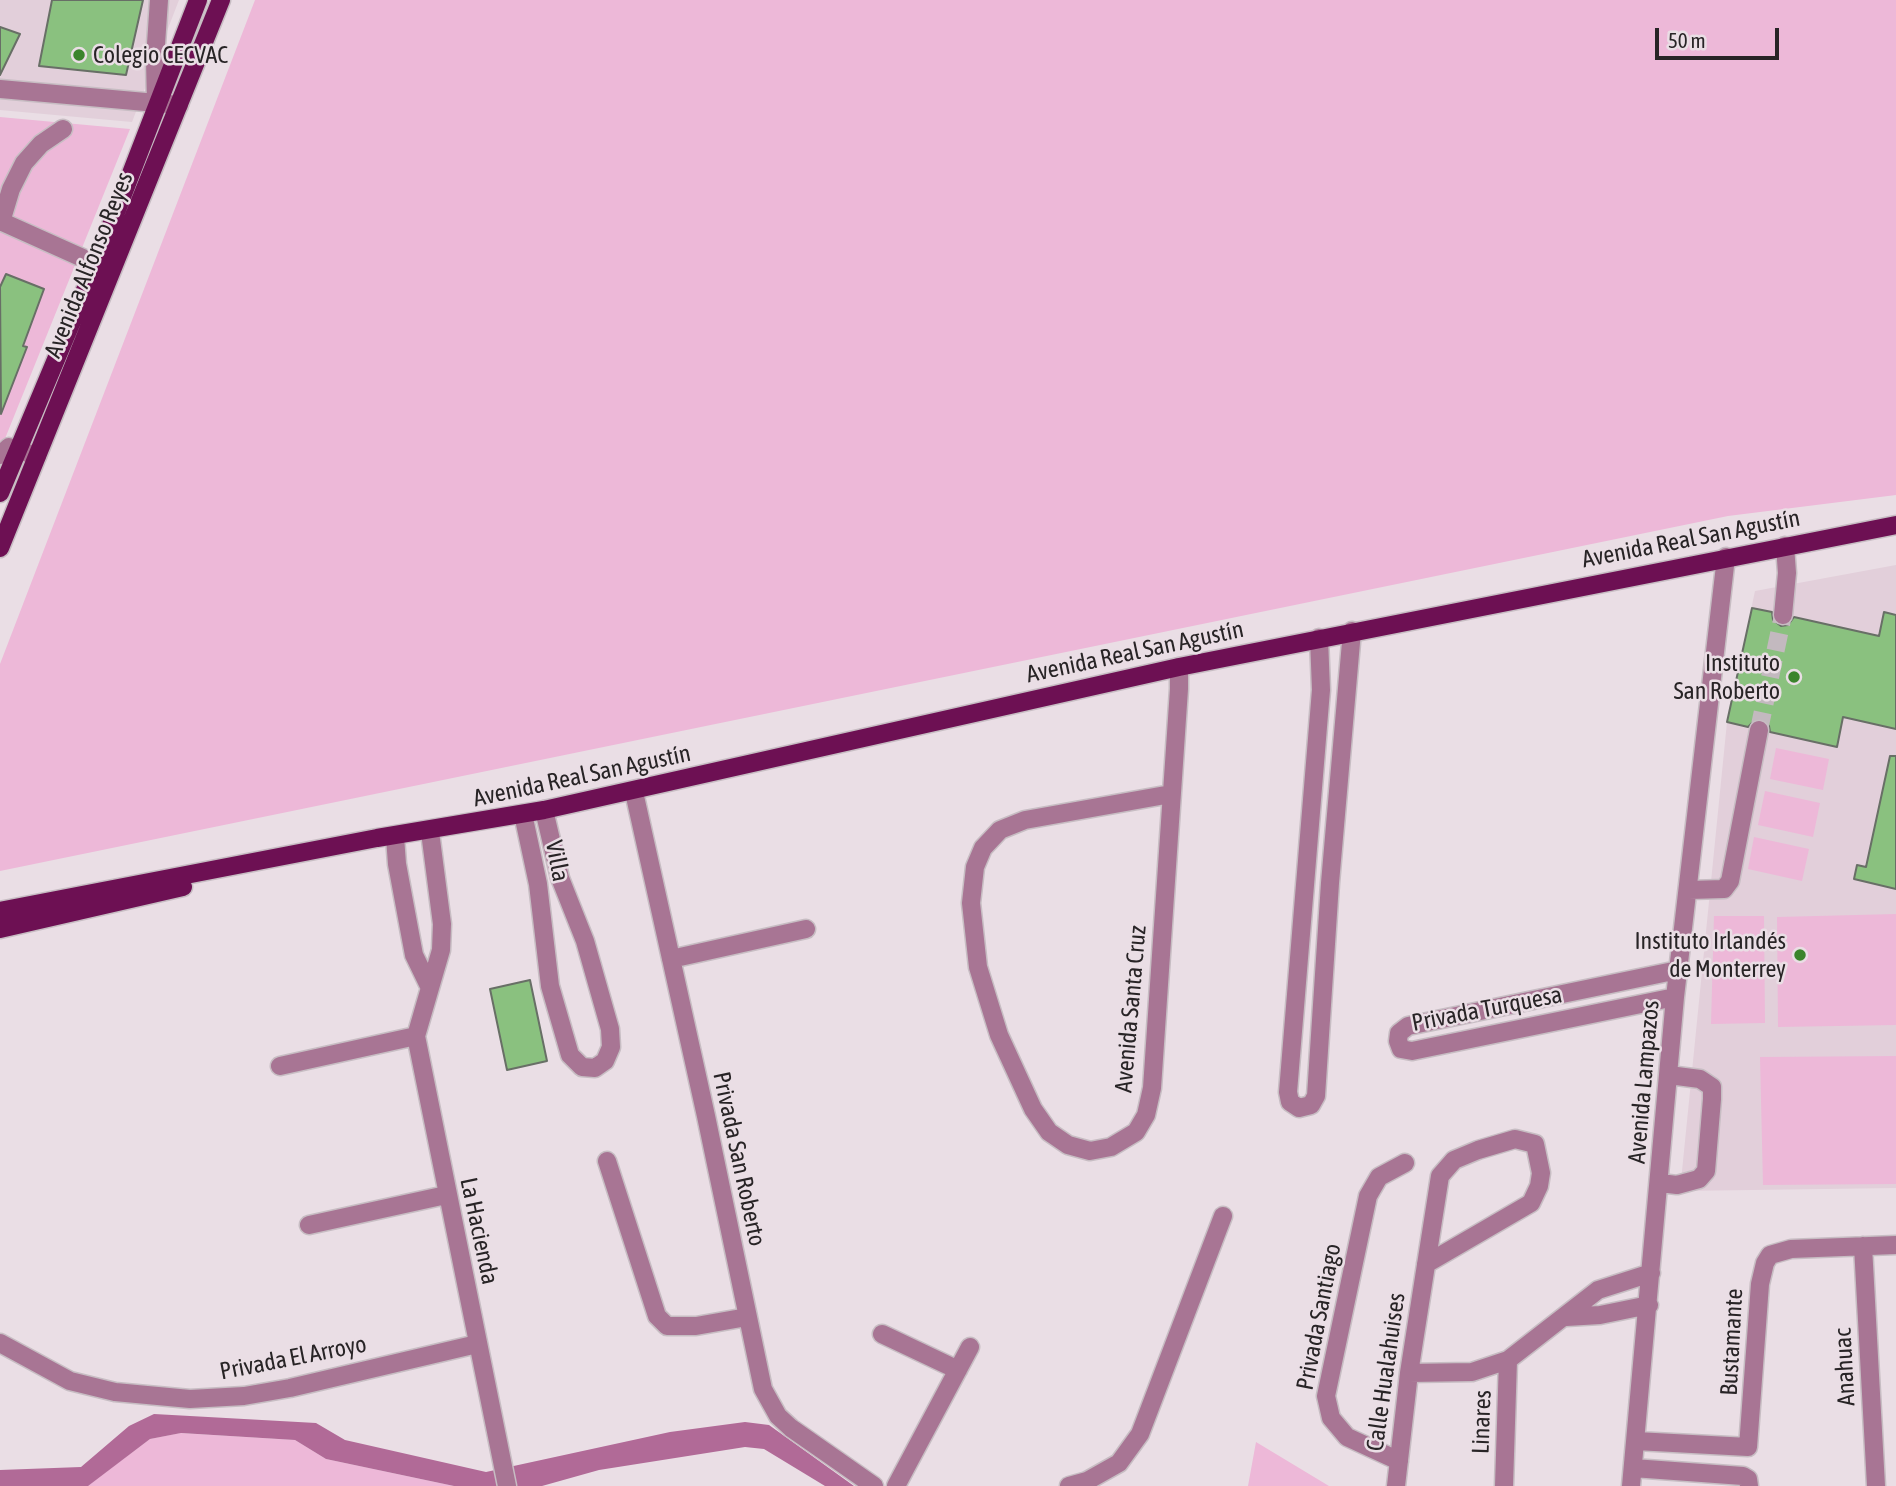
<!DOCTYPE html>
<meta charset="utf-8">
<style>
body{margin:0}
#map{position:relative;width:1896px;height:1486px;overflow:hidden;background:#eadee5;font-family:"Asap Condensed",sans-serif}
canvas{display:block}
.scale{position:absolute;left:1655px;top:28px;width:124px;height:32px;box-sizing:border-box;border:4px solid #282426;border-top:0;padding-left:9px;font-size:21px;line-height:24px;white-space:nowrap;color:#282426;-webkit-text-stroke:5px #eadee5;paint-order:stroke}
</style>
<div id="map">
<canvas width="1896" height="1486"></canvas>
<div class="scale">50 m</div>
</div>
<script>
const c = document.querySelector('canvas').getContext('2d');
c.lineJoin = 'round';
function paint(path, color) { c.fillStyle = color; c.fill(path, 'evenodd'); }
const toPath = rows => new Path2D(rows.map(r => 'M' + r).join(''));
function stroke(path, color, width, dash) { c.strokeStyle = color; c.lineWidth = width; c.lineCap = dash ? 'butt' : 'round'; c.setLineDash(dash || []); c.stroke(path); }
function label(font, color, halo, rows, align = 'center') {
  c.font = font + ' "Asap Condensed",sans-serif'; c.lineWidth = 5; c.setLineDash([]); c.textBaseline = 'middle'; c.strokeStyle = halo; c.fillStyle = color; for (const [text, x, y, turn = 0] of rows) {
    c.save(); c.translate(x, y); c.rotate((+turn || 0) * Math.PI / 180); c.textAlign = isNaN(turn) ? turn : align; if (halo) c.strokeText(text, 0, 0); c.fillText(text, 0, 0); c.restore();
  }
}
paint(toPath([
 [0,0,179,0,132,122,0,110],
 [1896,565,1896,1188,1680,1191,1727,722,1755,591]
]), '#e2cfda');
paint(toPath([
 [255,0,1896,0,1896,495,1728,516,0,871,0,664],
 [0,117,130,129,0,451],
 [1776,748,1829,759,1823,790,1770,779],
 [1765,791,1820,803,1813,837,1758,825],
 [1754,837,1809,849,1802,881,1748,869],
 [1896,914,1896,1025,1778,1027,1777,917],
 [1714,916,1764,916,1765,1023,1711,1024],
 [1896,1056,1896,1184,1763,1185,1760,1057],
 [180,1433,295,1440,326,1459,454,1486,87,1486,150,1439],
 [1256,1442,1329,1486,1248,1486]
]), '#edb8d8');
paint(toPath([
 [154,1414,316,1423,345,1440,486,1472,670,1432,745,1422,769,1425,854,1486,825,1486,764,1449,745,1447,599,1470,542,1486,454,1486,326,1459,295,1440,181,1433,150,1439,88,1486,0,1486,0,1470,81,1467,129,1426]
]), '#b16a97');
const building = toPath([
 [52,0,143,0,126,75,39,66,52,0],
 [0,27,20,34,0,75,0,27],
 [6,274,44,289,23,346,27,347,1,414,0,287,6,274],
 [1752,608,1772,612,1773,620,1781,626,1788,625,1794,617,1879,636,1884,612,1896,615,1896,729,1843,717,1837,747,1770,732,1769,726,1762,719,1755,720,1748,727,1727,722,1752,608],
 [1890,756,1896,756,1896,889,1854,879,1857,865,1866,867,1890,756],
 [530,980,547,1061,507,1070,490,989,530,980]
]);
paint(building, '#8ac17f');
stroke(building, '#686f66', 2);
stroke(toPath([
 [1759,730,1783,615]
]), '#c3b9bf', 18, [18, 9]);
const minor = toPath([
 [0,89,179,105],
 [156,104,155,59,159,0],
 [0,221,96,264],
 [1,222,11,189,24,163,41,144,63,129],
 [0,455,9,447,37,456],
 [1783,615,1787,573,1785,546],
 [1319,638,1321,690,1288,1092,1290,1102,1299,1108,1311,1105,1316,1096,1330,883,1352,631],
 [634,792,706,1116,763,1389,778,1416,791,1428,874,1486],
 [1171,794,1025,820,1000,830,983,848,975,867,971,903,978,967,999,1035,1033,1109,1049,1132,1068,1145,1090,1151,1111,1147,1136,1132,1146,1115,1152,1088,1179,689,1179,667],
 [523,814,538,884,550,986,570,1055,582,1067,595,1068,605,1061,611,1047,610,1029,585,941,560,878,544,810],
 [430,832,442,924,441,950,416,1036,507,1486],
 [395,837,397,864,414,955,429,986],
 [1689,890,1724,889,1730,881,1759,730],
 [671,959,806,929],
 [1675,997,1412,1051,1401,1049,1398,1041,1399,1033,1408,1026,1678,970],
 [280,1066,416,1036],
 [607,1161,657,1316,667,1326,696,1326,747,1317],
 [1660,1183,1677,1185,1699,1179,1706,1171,1712,1099,1712,1087,1700,1079,1669,1075],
 [309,1225,446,1195],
 [1863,1246,1876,1486],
 [1566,1317,1600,1315,1649,1305],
 [882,1334,958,1370],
 [0,1343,70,1381,115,1392,190,1399,244,1396,290,1388,477,1344],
 [1409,1373,1472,1372,1508,1360,1598,1290,1651,1273],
 [1636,1441,1748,1447,1760,1284,1765,1263,1770,1255,1791,1249,1896,1245],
 [1399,1461,1347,1437,1331,1418,1326,1396,1368,1196,1379,1177,1405,1163],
 [1633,1468,1743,1476,1748,1479,1749,1486],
 [896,1486,970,1347],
 [1069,1486,1087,1481,1119,1463,1140,1434,1223,1216],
 [1396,1486,1409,1373,1440,1176,1454,1160,1478,1150,1515,1139,1535,1144,1541,1173,1539,1186,1531,1203,1426,1264],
 [1504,1486,1508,1360],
 [1631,1486,1675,997,1726,557]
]);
const major = toPath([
 [0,493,96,264,198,0],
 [0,548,221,0],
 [0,911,377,838,544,810,1179,667,1896,525],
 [0,929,183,887]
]);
stroke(minor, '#c7bdc3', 21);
stroke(major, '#c7bdc3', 21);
stroke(minor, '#a87594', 18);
stroke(major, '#6d1053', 18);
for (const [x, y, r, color] of [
 [79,55,7,"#3b842c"],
 [1794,677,7,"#3b842c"],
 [1800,955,7,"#3b842c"]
]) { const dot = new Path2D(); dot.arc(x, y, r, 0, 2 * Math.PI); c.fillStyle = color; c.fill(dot); stroke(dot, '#eadee5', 2.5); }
label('24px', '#282426', '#eadee5', [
 ["Colegio CECVAC",93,55,"left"],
 ["Instituto",1780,663],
 ["San Roberto",1780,691],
 ["Instituto Irlandés",1786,941],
 ["de Monterrey",1786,969]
], 'right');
label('24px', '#282426', '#eadee5', [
 ["Avenida Alfonso Reyes",89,265,-68],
 ["Avenida Real San Agustín",1691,539,-11],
 ["Avenida Real San Agustín",1135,652,-12],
 ["Avenida Real San Agustín",582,776,-12],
 ["Villa",557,861,79],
 ["Avenida Santa Cruz",1131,1009,-85],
 ["Privada Turquesa",1487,1009,-11],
 ["Avenida Lampazos",1644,1082,-85],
 ["Privada San Roberto",739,1159,78],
 ["La Hacienda",479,1231,78],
 ["Privada Santiago",1319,1317,-79],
 ["Bustamante",1732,1342,-87],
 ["Privada El Arroyo",293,1358,-11],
 ["Anahuac",1845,1367,-93],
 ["Calle Hualahuises",1386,1372,-82],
 ["Linares",1482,1422,-88]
]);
</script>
